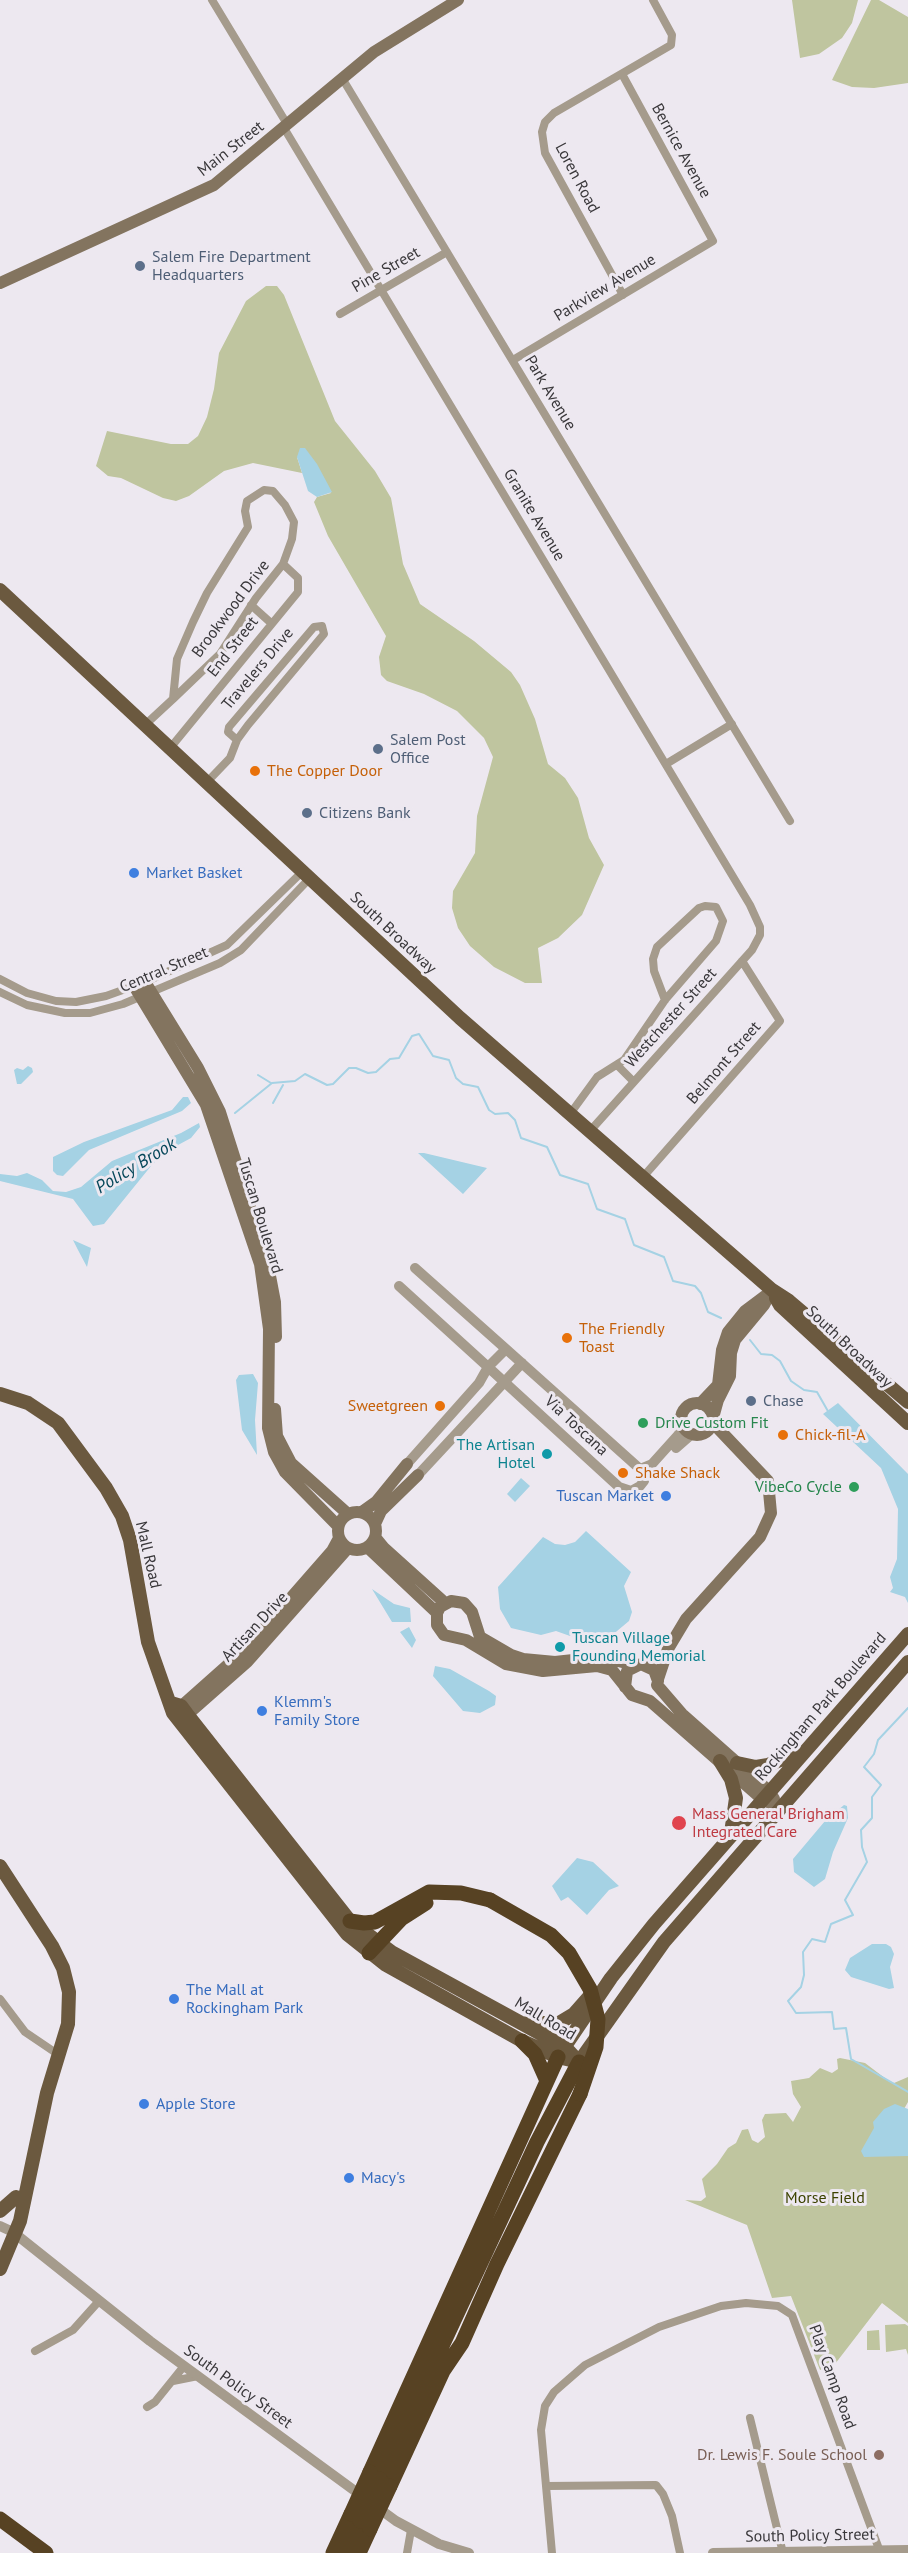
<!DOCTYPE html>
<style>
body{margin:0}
canvas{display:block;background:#ede8f0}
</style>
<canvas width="908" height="2553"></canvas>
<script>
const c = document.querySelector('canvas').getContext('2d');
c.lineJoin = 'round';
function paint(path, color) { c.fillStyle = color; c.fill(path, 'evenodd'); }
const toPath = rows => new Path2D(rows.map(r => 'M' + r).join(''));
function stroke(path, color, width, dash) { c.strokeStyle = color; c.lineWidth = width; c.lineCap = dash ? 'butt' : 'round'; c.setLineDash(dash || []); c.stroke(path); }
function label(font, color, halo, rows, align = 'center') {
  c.font = font + ' "PT Sans",sans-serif'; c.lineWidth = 6; c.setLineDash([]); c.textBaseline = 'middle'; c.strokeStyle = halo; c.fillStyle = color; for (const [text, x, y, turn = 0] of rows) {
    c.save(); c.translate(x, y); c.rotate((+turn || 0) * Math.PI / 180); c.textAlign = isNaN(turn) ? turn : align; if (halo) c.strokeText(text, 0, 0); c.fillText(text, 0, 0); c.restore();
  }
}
paint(toPath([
 [792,0,858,0,852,23,842,38,819,54,800,58],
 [871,0,879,0,908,17,908,83,874,88,852,87,832,80],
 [266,286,277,286,284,295,335,421,375,471,391,498,403,564,420,604,474,641,511,672,520,685,535,719,548,764,565,778,578,798,589,838,604,865,582,915,558,938,538,948,542,983,525,983,494,967,470,946,458,928,452,908,453,891,475,853,477,816,493,757,484,738,457,711,424,694,387,681,381,675,379,657,386,636,328,536,314,502,317,497,331,493,297,457,302,473,253,463,224,471,189,496,176,501,163,498,121,478,108,476,96,466,107,431,171,444,188,444,198,436,207,417,214,389,219,353,246,301],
 [840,2058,865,2063,890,2082,894,2083,908,2077,908,2102,904,2109,908,2120,908,2323,882,2303,835,2364,820,2370,791,2296,772,2298,747,2225,685,2200,701,2201,706,2197,702,2179,717,2164,728,2148,736,2143,742,2130,748,2129,752,2140,758,2143,765,2137,762,2120,765,2114,786,2113,793,2122,801,2107,793,2094,791,2081,809,2078,820,2068,832,2073,838,2069,837,2059],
 [905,2324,908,2326,908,2355,906,2349,886,2352,885,2325],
 [879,2330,880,2350,867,2350,867,2331]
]), '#bfc59f');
paint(toPath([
 [300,448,305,448,317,464,332,492,317,497,308,491,297,457],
 [28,1066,32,1068,33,1072,21,1084,17,1084,14,1070,17,1068,23,1070],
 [183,1097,188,1097,191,1103,182,1111,89,1150,63,1176,57,1175,53,1171,53,1157,84,1142,172,1110],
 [199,1123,200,1127,191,1138,167,1151,151,1166,104,1224,93,1226,73,1199,0,1181,0,1174,17,1176,27,1173,42,1180,53,1191,66,1192,81,1187,112,1161,181,1133],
 [418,1153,424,1153,487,1168,463,1194],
 [73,1240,91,1248,87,1267,78,1250],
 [253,1374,258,1383,255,1420,257,1455,242,1430,236,1380,239,1375],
 [838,1403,908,1474,908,1603,905,1597,890,1592,893,1588,890,1577,897,1559,898,1509,881,1468,823,1414],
 [521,1478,530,1486,515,1502,507,1494],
 [586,1531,631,1572,624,1586,632,1612,629,1621,611,1636,605,1637,570,1636,556,1631,541,1635,511,1628,500,1609,498,1587,543,1537,555,1544,565,1545,575,1542],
 [372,1589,394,1604,410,1608,411,1622,392,1622],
 [409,1627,416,1640,412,1648,400,1632],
 [435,1666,450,1669,489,1691,496,1696,495,1705,480,1713,463,1711,433,1676],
 [844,1805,847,1806,848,1818,833,1852,825,1879,814,1887,794,1872,793,1859,825,1821],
 [577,1858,593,1862,619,1886,609,1890,587,1915,568,1897,561,1901,552,1886],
 [872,1944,886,1944,891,1947,894,1954,890,1967,894,1988,889,1989,851,1977,845,1970,850,1958],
 [895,2104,908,2109,908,2156,864,2157,861,2151,874,2128,873,2122,884,2109]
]), '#a5d2e4');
stroke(toPath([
 [258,1075,271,1083],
 [273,1103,283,1085],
 [235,1113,272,1083,295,1081,305,1074,327,1085,333,1084,349,1068,356,1068,368,1073,376,1072,390,1059,399,1058,412,1036,419,1034,433,1056,449,1060,456,1078,463,1084,478,1087,489,1110,495,1114,508,1113,515,1120,521,1138,547,1147,560,1175,588,1184,597,1209,625,1219,634,1245,664,1257,673,1281,695,1286,701,1293,708,1312,721,1318],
 [750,1340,761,1354,772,1355,780,1361,791,1381,804,1390,817,1392,829,1413],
 [908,1708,878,1740,874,1754,864,1767,881,1785,872,1797,872,1818,861,1830,862,1847,867,1862,845,1900,853,1915,831,1924,825,1942,812,1939,803,1952,804,1975,801,1987,788,2001,796,2013,832,2012,834,2029,846,2028,851,2059,908,2092]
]), '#a5d2e4', 2);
stroke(toPath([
 [212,0,287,124],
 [342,78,790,821],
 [284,128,750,905,760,927,760,935,752,950,590,1131],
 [623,295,545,153,542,132,545,122,554,113,671,45,672,35,653,0],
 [340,314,447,252],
 [513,360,713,241,622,74],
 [251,605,271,623],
 [146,724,173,699,177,659,193,622,207,593,248,527,245,511,247,501,264,490,273,491,285,505,294,522,292,539,283,564,256,598,220,654,173,699],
 [171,747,298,592,298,578,283,564],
 [666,764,732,724],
 [207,782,230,758,237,740,248,725,324,634,322,626,314,627,229,727,228,732,237,740],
 [0,979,27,993,56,1001,76,1002,106,996,145,982,227,945,303,871],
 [0,992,27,1005,65,1013,90,1013,123,1004,220,963,241,950,310,878],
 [617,1065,634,1082],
 [570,1114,597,1077,624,1060,665,1000,716,941,723,921,716,907,705,906,699,908,657,947,653,959,654,971,665,1000],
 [643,1177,780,1021,742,961],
 [0,1999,25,2032,59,2055],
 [35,2351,73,2330,99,2301],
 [173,2381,198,2376],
 [147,2407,155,2402,184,2366],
 [750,2418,783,2553],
 [546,2486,656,2485,663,2494,672,2516,680,2553],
 [407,2553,411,2530],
 [552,2553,541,2430,545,2406,554,2392,585,2365,659,2327,721,2306,746,2303,778,2306,792,2315,879,2549]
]), '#a59b8c', 8);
stroke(toPath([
 [415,1268,506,1349],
 [399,1286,488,1367,479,1383,407,1464],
 [676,1448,692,1434],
 [640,1469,644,1481,640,1486,631,1491,619,1487,488,1367,506,1349,640,1469,652,1464,679,1434,682,1423],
 [418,1475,522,1363],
 [0,2226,13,2232,150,2341,396,2521,439,2544,469,2553],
 [713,2553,908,2550]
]), '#a59b8c', 10);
stroke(toPath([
 [0,283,214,185,374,52,458,0],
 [145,982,198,1068,220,1112,267,1260,275,1302,276,1337],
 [134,986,206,1105,260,1264,269,1329,268,1428,274,1452,285,1472,338,1526],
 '681 1419a16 16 0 1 1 32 0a16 16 0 1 1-32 0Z',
 [700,1404,718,1385,722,1350,728,1332,745,1311,765,1296],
 [275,1409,277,1436,291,1463,348,1514],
 [713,1418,718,1400,730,1376,731,1353,735,1340,764,1305,772,1290],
 [362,1512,376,1502,407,1464],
 '338 1531a19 19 0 1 1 38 0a19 19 0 1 1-38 0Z',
 [375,1524,381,1511,418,1475],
 [375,1537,384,1548,445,1603],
 [367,1547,437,1613],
 [635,1665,601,1657,555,1662,523,1659,511,1655,480,1637,472,1612,464,1603,451,1601,440,1607,437,1613,437,1625,444,1635,466,1640,506,1664,543,1671,597,1666,612,1670,632,1695,650,1701,762,1799,780,1808],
 [658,1679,668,1649,686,1619,760,1537,771,1513,768,1481,713,1423],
 [657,1685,682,1714,769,1791,774,1799],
 [625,1687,627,1671,641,1664,654,1670,658,1681],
 [176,1711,248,1647,332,1551,339,1538],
 [180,1721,247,1662,348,1548]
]), '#83745f', 12);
stroke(toPath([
 [0,590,460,1018,772,1290,789,1301,908,1402],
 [776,1298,780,1305,908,1423],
 [0,1394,28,1403,58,1423,106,1488,122,1516,130,1540,148,1642,173,1713,347,1934,386,1965,522,2041,558,2057,579,2062],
 [171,1703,181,1706,187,1714,350,1921,393,1953,565,2047,578,2061],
 [720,1761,731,1779,736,1798,731,1833],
 [737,1763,756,1767,768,1765,797,1753],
 [0,1866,52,1946,63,1968,69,1992,68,2024,47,2093,20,2221,0,2269],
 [527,2023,559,2023,574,2014,589,1997],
 [561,2052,611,1978,654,1924,908,1634],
 [579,2062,664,1942,908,1662],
 [0,2211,16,2197]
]), '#6b593f', 14);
stroke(toPath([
 [350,1921,364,1923,375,1922,429,1892,461,1893,490,1900],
 [369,1953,401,1919,426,1903],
 [522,2041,535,2054,547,2081],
 [370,2472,558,2057],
 [380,2479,537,2142,579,2062],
 [390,2486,443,2371,462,2343,497,2264,580,2094],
 [0,2519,46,2553],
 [333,2553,351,2514],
 [346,2553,360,2521],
 [359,2553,370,2529]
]), '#574223', 15);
stroke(toPath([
 [490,1900,551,1935,569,1953,590,1989,598,2019,596,2047,580,2094],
 [351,2514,370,2472],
 [360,2521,380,2479],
 [370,2529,390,2486]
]), '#574223', 15);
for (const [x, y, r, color] of [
 [140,266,6,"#5c6f8a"],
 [378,749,6,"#5c6f8a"],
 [255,771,6,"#e8710a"],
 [307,813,6,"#5c6f8a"],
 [134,873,6,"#3f7fe0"],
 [567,1338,6,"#e8710a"],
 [751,1401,6,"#5c6f8a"],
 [440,1406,6,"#e8710a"],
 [643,1423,6,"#2e9e5b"],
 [783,1435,6,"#e8710a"],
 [547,1454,6,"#0f9aa8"],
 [623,1473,6,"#e8710a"],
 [854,1487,6,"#2e9e5b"],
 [666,1496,6,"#3f7fe0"],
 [560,1647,6,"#0f9aa8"],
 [262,1711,6,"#3f7fe0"],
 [679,1823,8,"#e0444e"],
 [174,1999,6,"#3f7fe0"],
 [144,2104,6,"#3f7fe0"],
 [349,2178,6,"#3f7fe0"],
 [879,2455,6,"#8d6e63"]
]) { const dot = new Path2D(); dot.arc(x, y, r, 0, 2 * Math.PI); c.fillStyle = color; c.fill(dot); stroke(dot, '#ede8f0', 2); }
label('16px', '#39373a', '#ede8f0', [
 ["Main Street",231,149,-38],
 ["Bernice Avenue",681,151,61],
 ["Loren Road",577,178,62],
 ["Pine Street",386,270,-30],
 ["Parkview Avenue",605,288,-31],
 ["Park Avenue",550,393,59],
 ["Granite Avenue",534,515,59],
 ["Brookwood Drive",231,609,-53],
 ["End Street",233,647,-52],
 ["Travelers Drive",258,669,-50],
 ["South Broadway",393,933,43],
 ["Central Street",164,970,-23],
 ["Westchester Street",671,1018,-48],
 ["Belmont Street",724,1063,-49],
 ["Tuscan Boulevard",260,1216,73],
 ["South Broadway",849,1347,43],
 ["Via Toscana",576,1426,43],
 ["Mall Road",148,1555,77],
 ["Artisan Drive",255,1627,-47],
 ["Rockingham Park Boulevard",821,1707,-49],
 ["Mall Road",545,2019,31],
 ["Play Camp Road",832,2377,70],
 ["South Policy Street",238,2387,36],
 ["South Policy Street",810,2536,-1]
]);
label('16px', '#4e5e75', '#ede8f0', [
 ["Salem Fire Department",152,257],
 ["Headquarters",152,275],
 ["Salem Post",390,740],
 ["Office",390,758],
 ["Citizens Bank",319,813],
 ["Chase",763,1401]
], 'left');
label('16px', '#c56008', '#ede8f0', [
 ["The Copper Door",267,771],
 ["The Friendly",579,1329],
 ["Toast",579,1347],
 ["Sweetgreen",428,1406,"right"],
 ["Chick-fil-A",795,1435],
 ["Shake Shack",635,1473]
], 'left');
label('16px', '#366cbe', '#ede8f0', [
 ["Market Basket",146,873],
 ["Tuscan Market",654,1496,"right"],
 ["Klemm's",274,1702],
 ["Family Store",274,1720],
 ["The Mall at",186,1990],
 ["Rockingham Park",186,2008],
 ["Apple Store",156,2104],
 ["Macy's",361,2178]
], 'left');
label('16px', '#27864d', '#ede8f0', [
 ["Drive Custom Fit",655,1423],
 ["VibeCo Cycle",842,1487,"right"]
], 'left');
label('16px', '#0d838f', '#ede8f0', [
 ["The Artisan",535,1445],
 ["Hotel",535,1463],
 ["Tuscan Village",572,1638,"left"],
 ["Founding Memorial",572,1656,"left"]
], 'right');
label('16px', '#be3a42', '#ede8f0', [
 ["Mass General Brigham",692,1814],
 ["Integrated Care",692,1832]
], 'left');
label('16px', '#3c4200', '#ede8f0', [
 ["Morse Field",825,2198]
]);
label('16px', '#785e54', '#ede8f0', [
 ["Dr. Lewis F. Soule School",867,2455]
], 'right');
label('italic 18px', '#044659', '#ede8f0', [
 ["Policy Brook",136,1166,-31]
]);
</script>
